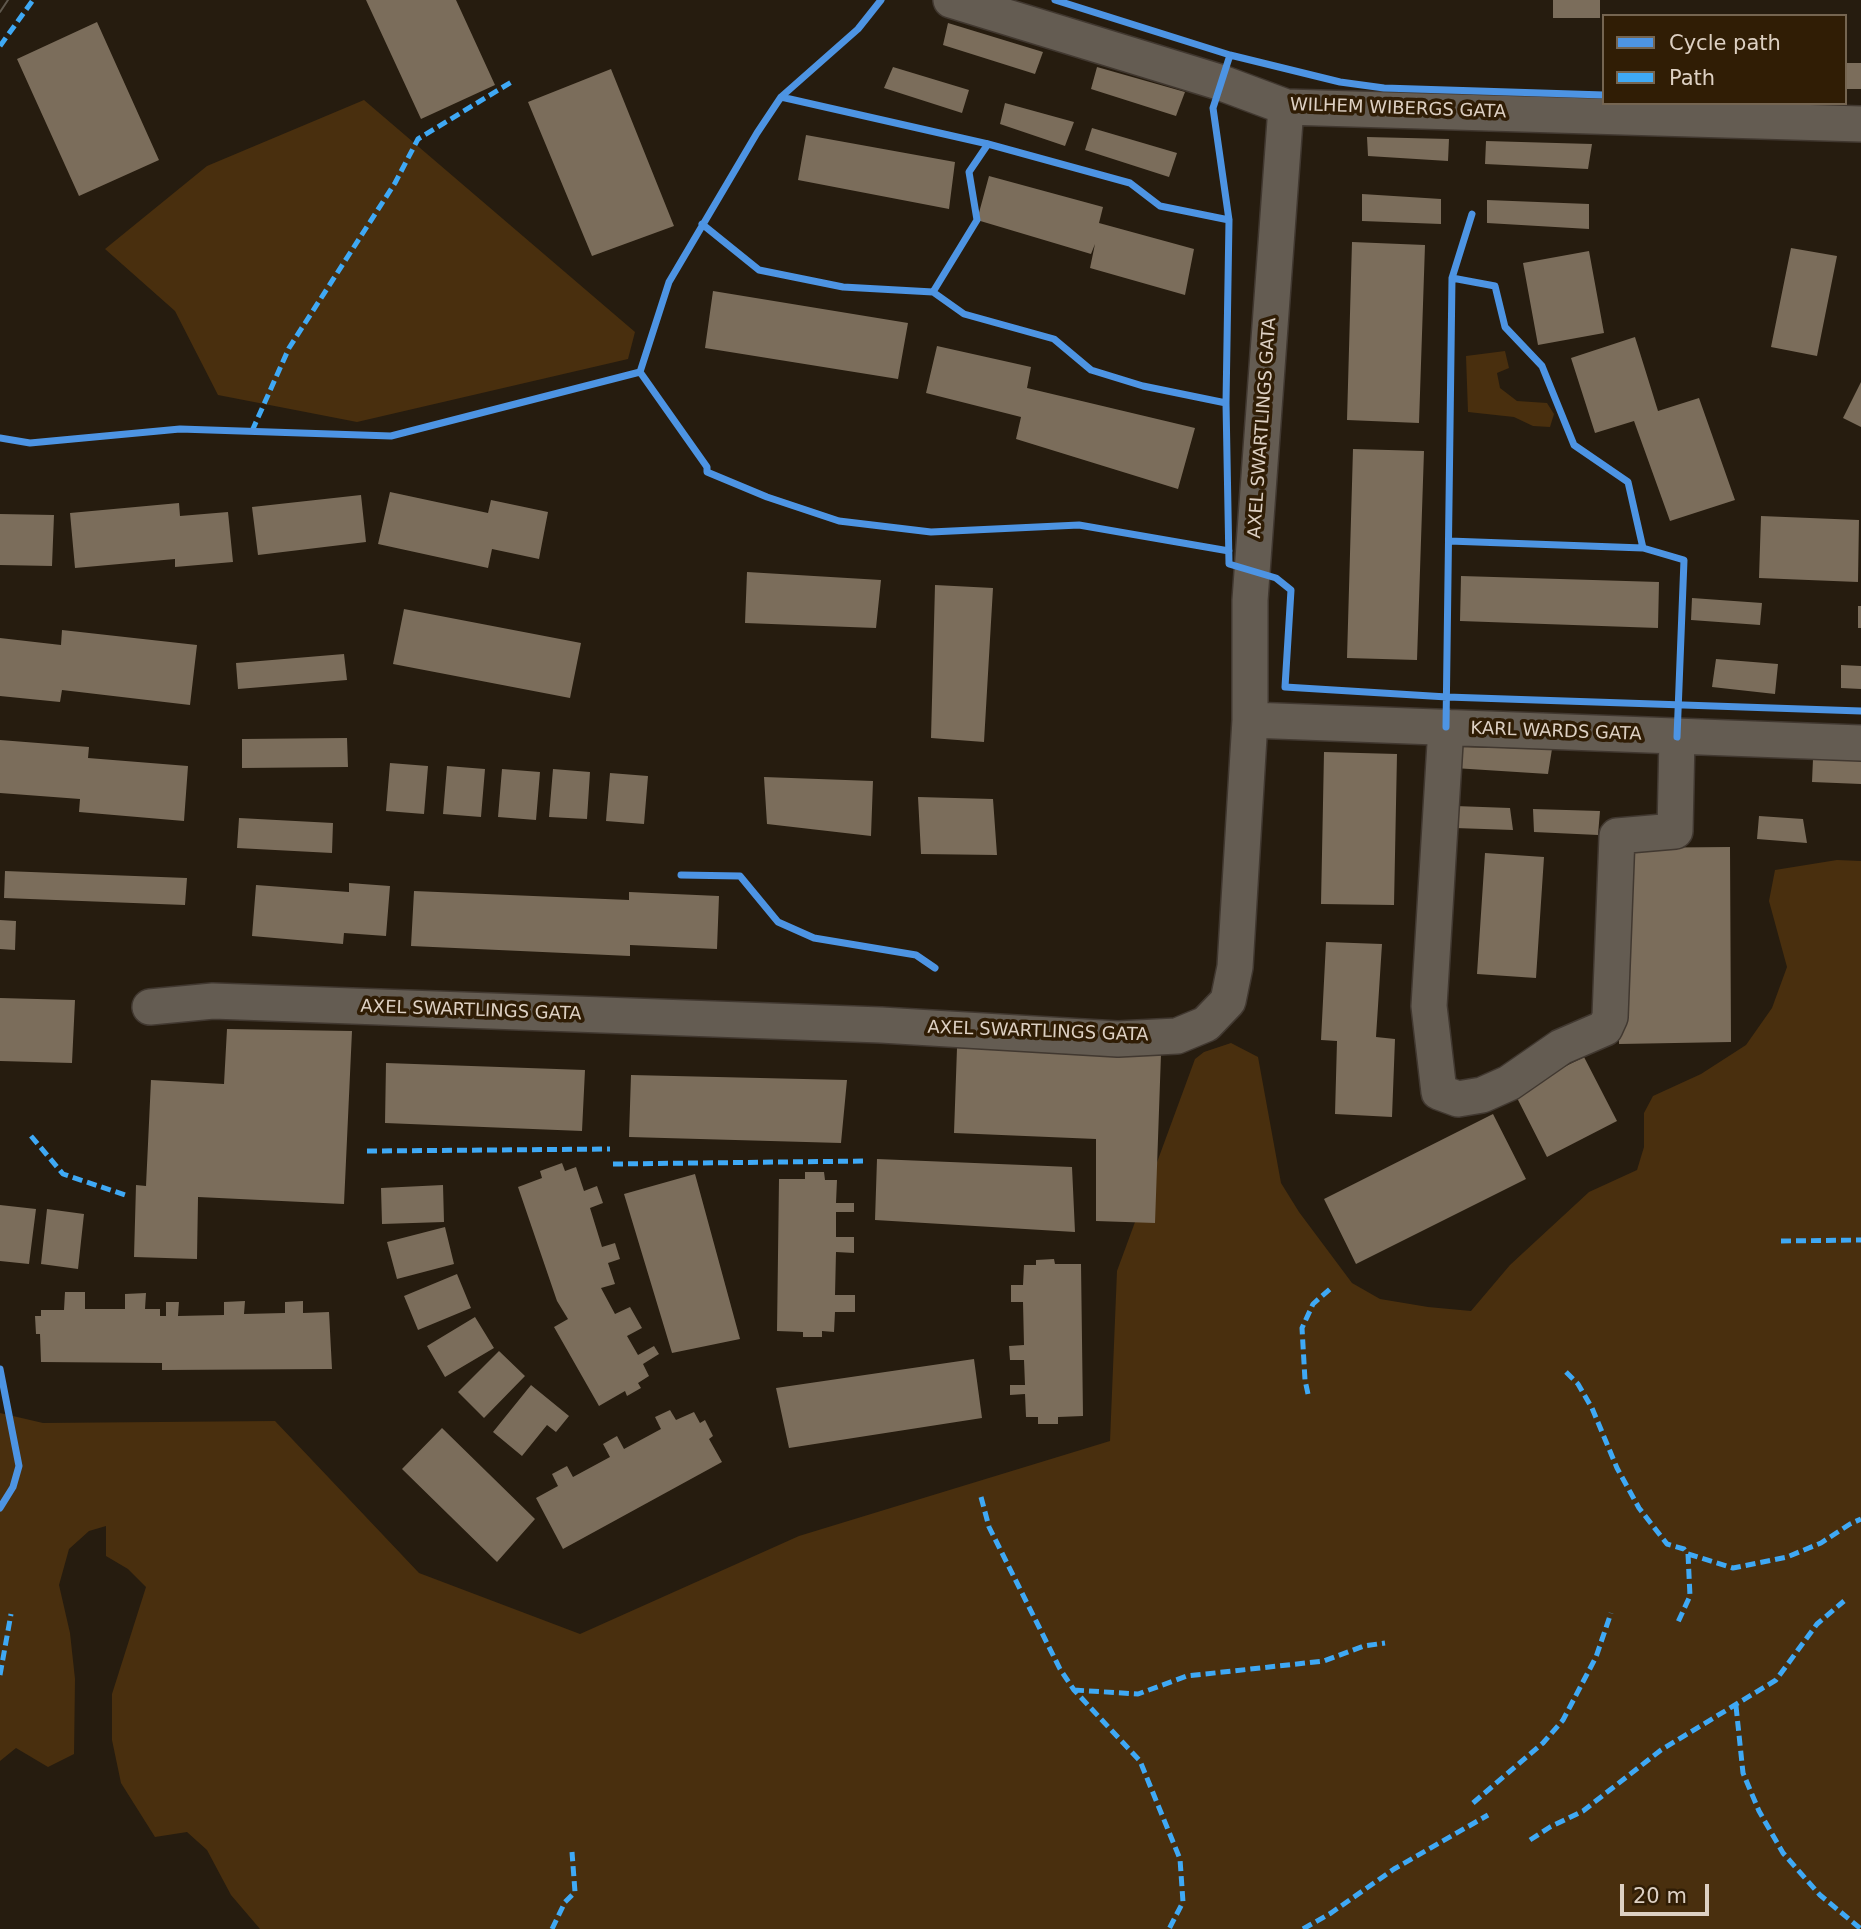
<!DOCTYPE html>
<style>
body{margin:0}
#map{position:relative;width:1861px;height:1929px;overflow:hidden;background:#261c0f;font-family:"DejaVu Sans",sans-serif}
canvas{display:block}
.legend{position:absolute;left:1602px;top:14px;width:245px;height:91px;box-sizing:border-box;background:#301d05;border:2px solid #756551;margin:0;padding:9px 12px;list-style:none;font-size:21px;color:#ddd0c3}
.legend li{display:flex;align-items:center;gap:14px;height:35px}
.legend b{width:35px;border:2px solid #756551}
.scale{position:absolute;left:1620px;top:1884px;width:89px;height:32px;box-sizing:border-box;border:4px solid #ddd0c3;border-top:0;padding-left:9px;font-size:21px;line-height:24px;white-space:nowrap;color:#ddd0c3;-webkit-text-stroke:5px #301d05;paint-order:stroke}
</style>
<div id="map">
<canvas width="1861" height="1929"></canvas>
<ul class="legend">
<li><b style="height:9px;background:#4d94e3"></b>Cycle path</li>
<li><b style="height:9px;background:#3fa9f5"></b>Path</li>
</ul>
<div class="scale">20 m</div>
</div>
<script>
const c = document.querySelector('canvas').getContext('2d');
c.lineJoin = 'round';
function paint(path, color) { c.fillStyle = color; c.fill(path, 'evenodd'); }
const toPath = rows => new Path2D(rows.map(r => 'M' + r).join(''));
function stroke(path, color, width, dash) { c.strokeStyle = color; c.lineWidth = width; c.lineCap = dash ? 'butt' : 'round'; c.setLineDash(dash || []); c.stroke(path); }
function label(font, color, halo, rows, align = 'center') {
  c.font = font + ' "DejaVu Sans",sans-serif'; c.lineWidth = 7; c.setLineDash([]); c.textBaseline = 'middle'; c.strokeStyle = halo; c.fillStyle = color; for (const [text, x, y, turn = 0] of rows) {
    c.save(); c.translate(x, y); c.rotate((+turn || 0) * Math.PI / 180); c.textAlign = isNaN(turn) ? turn : align; if (halo) c.strokeText(text, 0, 0); c.fillText(text, 0, 0); c.restore();
  }
}
paint(toPath([
 [364,100,635,332,628,359,357,422,218,395,175,311,105,249,207,166],
 [1505,351,1509,368,1497,373,1500,388,1517,401,1547,403,1554,414,1550,427,1533,426,1514,417,1468,412,1466,356],
 [1837,860,1861,861,1861,1929,260,1929,231,1895,207,1850,187,1832,155,1837,121,1783,112,1740,112,1694,146,1587,128,1569,106,1556,106,1526,89,1531,69,1549,59,1585,70,1633,75,1679,74,1754,48,1767,16,1748,0,1761,0,1413,43,1423,275,1421,419,1573,580,1634,799,1536,1110,1441,1117,1271,1195,1059,1204,1052,1231,1043,1258,1057,1281,1183,1299,1212,1352,1283,1380,1299,1428,1307,1471,1311,1510,1265,1589,1192,1637,1170,1644,1147,1644,1113,1653,1096,1701,1074,1746,1045,1772,1008,1787,967,1769,901,1775,870]
]), '#492f0e');
paint(toPath([
 [366,0,456,0,495,85,421,119],
 [1553,0,1600,0,1600,18,1553,18],
 [97,22,159,160,79,196,17,59],
 [948,23,1043,52,1035,74,943,45],
 [1845,63,1861,63,1861,89,1845,89],
 [893,67,969,90,962,113,884,88],
 [1097,67,1185,92,1176,116,1091,89],
 [611,69,674,226,592,256,528,102],
 [1005,103,1074,122,1065,146,1000,124],
 [1092,128,1177,153,1169,177,1085,150],
 [806,135,955,162,949,209,798,180],
 [1367,137,1449,139,1448,161,1368,156],
 [1486,141,1592,144,1588,169,1485,164],
 [989,176,1103,207,1099,223,1194,249,1185,295,1090,268,1095,244,1091,254,977,220],
 [1362,194,1441,199,1441,224,1362,221],
 [1487,200,1589,204,1589,229,1487,223],
 [1352,242,1425,245,1419,423,1347,420],
 [1791,248,1837,256,1817,356,1771,347],
 [1589,251,1604,333,1538,345,1523,263],
 [713,291,908,323,898,379,705,348],
 [1635,337,1658,411,1699,398,1735,500,1670,521,1634,421,1595,433,1571,358],
 [937,346,1031,367,1027,388,1195,428,1178,489,1016,439,1021,417,926,393],
 [1861,382,1861,427,1843,418],
 [1353,449,1424,451,1417,660,1347,658],
 [390,492,488,513,491,500,548,512,539,559,492,549,488,568,378,544],
 [361,495,366,542,258,555,252,507],
 [179,503,180,516,228,512,233,562,175,567,175,559,75,568,70,513],
 [0,514,54,515,52,566,0,565],
 [1761,516,1859,520,1858,582,1759,578],
 [747,572,881,580,876,628,745,623],
 [1461,576,1659,582,1658,628,1460,621],
 [935,585,993,588,984,742,931,738],
 [1692,598,1762,603,1760,625,1691,620],
 [1858,606,1861,606,1861,628,1858,628],
 [404,609,581,643,570,698,393,664],
 [62,630,197,645,190,705,62,690,60,702,0,696,0,638,61,645],
 [344,654,347,680,238,689,236,663],
 [1716,659,1778,664,1775,694,1712,687],
 [1841,665,1861,666,1861,689,1841,688],
 [347,738,348,767,242,768,242,739],
 [0,740,89,747,88,758,188,766,184,821,79,812,80,799,0,793],
 [1457,747,1552,749,1548,774,1454,768],
 [1324,752,1397,754,1394,905,1321,904],
 [1813,759,1861,760,1861,784,1812,782],
 [390,763,428,766,424,814,386,811],
 [447,766,485,769,481,817,443,814],
 [502,769,540,772,536,820,498,817],
 [553,769,590,772,587,819,549,817],
 [610,773,648,776,644,824,606,821],
 [764,777,873,781,871,836,767,824],
 [918,797,993,799,997,855,921,854],
 [1455,806,1510,808,1513,830,1455,828],
 [1533,809,1600,811,1598,835,1534,832],
 [1759,816,1803,819,1807,843,1757,839],
 [239,818,333,823,332,853,237,848],
 [1730,847,1731,1042,1619,1044,1617,848],
 [1485,853,1544,857,1536,978,1477,974],
 [5,871,187,878,185,905,4,898],
 [349,883,390,886,386,936,344,933,343,944,252,936,256,885,349,892],
 [414,891,629,900,629,892,719,896,717,949,630,945,630,956,411,946],
 [0,920,16,921,15,950,0,949],
 [1326,942,1382,944,1376,1037,1395,1039,1392,1117,1335,1114,1337,1041,1321,1040],
 [0,998,75,1000,72,1063,0,1061],
 [227,1029,352,1031,344,1204,198,1197,197,1259,134,1257,136,1185,146,1186,151,1080,224,1084],
 [957,1048,1161,1054,1155,1223,1096,1221,1096,1139,954,1133],
 [1584,1057,1617,1121,1547,1157,1514,1092],
 [386,1063,585,1070,582,1131,385,1123],
 [631,1075,847,1080,841,1143,629,1137],
 [1493,1114,1526,1179,1356,1264,1324,1199],
 [877,1159,1072,1167,1075,1232,875,1220],
 [562,1163,565,1171,576,1167,584,1191,597,1186,603,1203,590,1208,602,1247,615,1243,620,1259,608,1263,615,1284,601,1288,615,1314,630,1307,642,1328,627,1336,638,1355,654,1346,659,1354,643,1364,649,1376,638,1383,641,1388,627,1396,625,1391,599,1406,554,1327,568,1319,557,1301,518,1187,542,1178,540,1171],
 [805,1172,824,1172,825,1180,837,1180,836,1203,854,1203,854,1212,836,1212,836,1237,854,1237,854,1253,836,1252,835,1295,855,1295,855,1312,835,1312,834,1332,822,1331,822,1337,803,1337,803,1332,777,1331,779,1179,805,1179],
 [695,1174,740,1339,672,1353,624,1194],
 [443,1185,444,1222,382,1224,381,1188],
 [0,1205,36,1209,29,1264,0,1261],
 [47,1209,84,1214,78,1269,41,1264],
 [445,1227,454,1264,397,1279,387,1242],
 [1054,1259,1055,1264,1081,1264,1083,1416,1058,1417,1058,1424,1038,1424,1038,1417,1026,1417,1025,1394,1010,1395,1010,1385,1025,1385,1024,1360,1010,1360,1009,1346,1024,1345,1023,1302,1011,1302,1011,1285,1023,1285,1024,1265,1036,1265,1036,1260],
 [457,1274,471,1308,418,1330,404,1296],
 [65,1292,85,1292,85,1309,125,1309,125,1294,146,1293,145,1309,160,1309,160,1316,166,1316,166,1302,179,1302,178,1316,224,1315,224,1302,245,1301,244,1314,285,1313,285,1302,303,1301,303,1313,329,1312,332,1369,162,1370,162,1363,41,1362,40,1334,36,1334,35,1316,41,1316,41,1310,64,1310],
 [475,1317,494,1348,445,1377,427,1346],
 [499,1351,525,1376,484,1418,458,1392],
 [974,1359,982,1418,789,1448,776,1388],
 [531,1385,569,1416,556,1432,547,1425,522,1456,493,1432],
 [670,1410,676,1420,694,1412,700,1423,705,1420,713,1436,709,1439,722,1462,563,1549,536,1498,558,1486,552,1474,567,1466,573,1477,610,1457,603,1444,617,1436,624,1449,661,1429,655,1417],
 [442,1428,535,1519,497,1562,402,1469]
]), '#7b6d5b');
const minor = toPath([
 [951,0,1219,82,1286,107,1861,124],
 [1250,720,1861,743],
 [1446,727,1429,1006,1439,1092,1458,1099,1482,1095,1509,1083,1561,1047,1605,1028,1610,1017,1617,836,1675,831,1677,737],
 [150,1007,213,1001,881,1025,1118,1039,1177,1036,1206,1024,1228,1001,1235,967,1250,720,1250,600,1286,107]
]);
stroke(minor, '#413830', 38);
stroke(minor, '#645c52', 35);
stroke(toPath([
 [0,12,8,0]
]), '#5f584d', 2);
stroke(toPath([
 [0,46,33,0],
 [252,431,289,348,395,183,418,139,513,81],
 [31,1136,63,1174,128,1196],
 [367,1151,610,1149],
 [613,1164,865,1161],
 [1781,1241,1861,1240],
 [1566,1372,1578,1384,1592,1408,1617,1468,1639,1508,1667,1544,1684,1549,1688,1554,1690,1596,1678,1622],
 [1308,1394,1305,1380,1302,1328,1313,1304,1330,1289],
 [981,1497,989,1527,1060,1669,1074,1690,1140,1761,1180,1859,1183,1902,1169,1929],
 [1688,1554,1733,1568,1787,1557,1821,1543,1850,1524,1861,1519],
 [0,1675,11,1614],
 [1074,1690,1138,1694,1187,1676,1324,1661,1364,1646,1385,1643],
 [1736,1706,1743,1773,1759,1811,1783,1853,1820,1895,1861,1929],
 [1473,1803,1543,1743,1563,1720,1596,1657,1611,1613],
 [1530,1840,1550,1827,1583,1811,1661,1750,1776,1680,1817,1624,1844,1601],
 [552,1929,565,1902,575,1892,572,1852],
 [1303,1929,1331,1913,1394,1869,1488,1815]
]), '#3fa9f5', 5, [10, 5]);
stroke(toPath([
 [1055,0,1230,55,1340,82,1384,88,1604,95],
 [1230,55,1213,108,1229,220,1226,403,1229,564,1276,578,1291,590,1285,687,1447,697,1861,711],
 [781,97,988,144,1130,183,1160,206,1229,220],
 [702,224,759,270,843,287,933,292,964,314,1054,339,1091,370,1143,386,1226,403],
 [933,292,977,220,969,172,988,144],
 [640,372,707,467,707,472,767,497,839,521,931,532,1079,525,1229,551],
 [0,438,30,443,180,429,391,436,640,372,669,282,757,133,781,97,858,29,881,0],
 [1449,541,1643,548,1628,482,1574,445,1542,366,1505,327,1495,286,1452,278],
 [1643,548,1684,560,1677,737],
 [1446,727,1452,278,1472,214],
 [681,875,740,876,778,922,814,938,916,955,935,968],
 [0,1369,19,1466,13,1487,0,1508]
]), '#4d94e3', 7);
label('18px', '#ddd0c3', '#301d05', [
 ["WILHEM WIBERGS GATA",1398,109,2],
 ["AXEL SWARTLINGS GATA",1263,428,-86],
 ["KARL WARDS GATA",1556,732,2],
 ["AXEL SWARTLINGS GATA",471,1011,2],
 ["AXEL SWARTLINGS GATA",1038,1032,2]
]);
</script>
